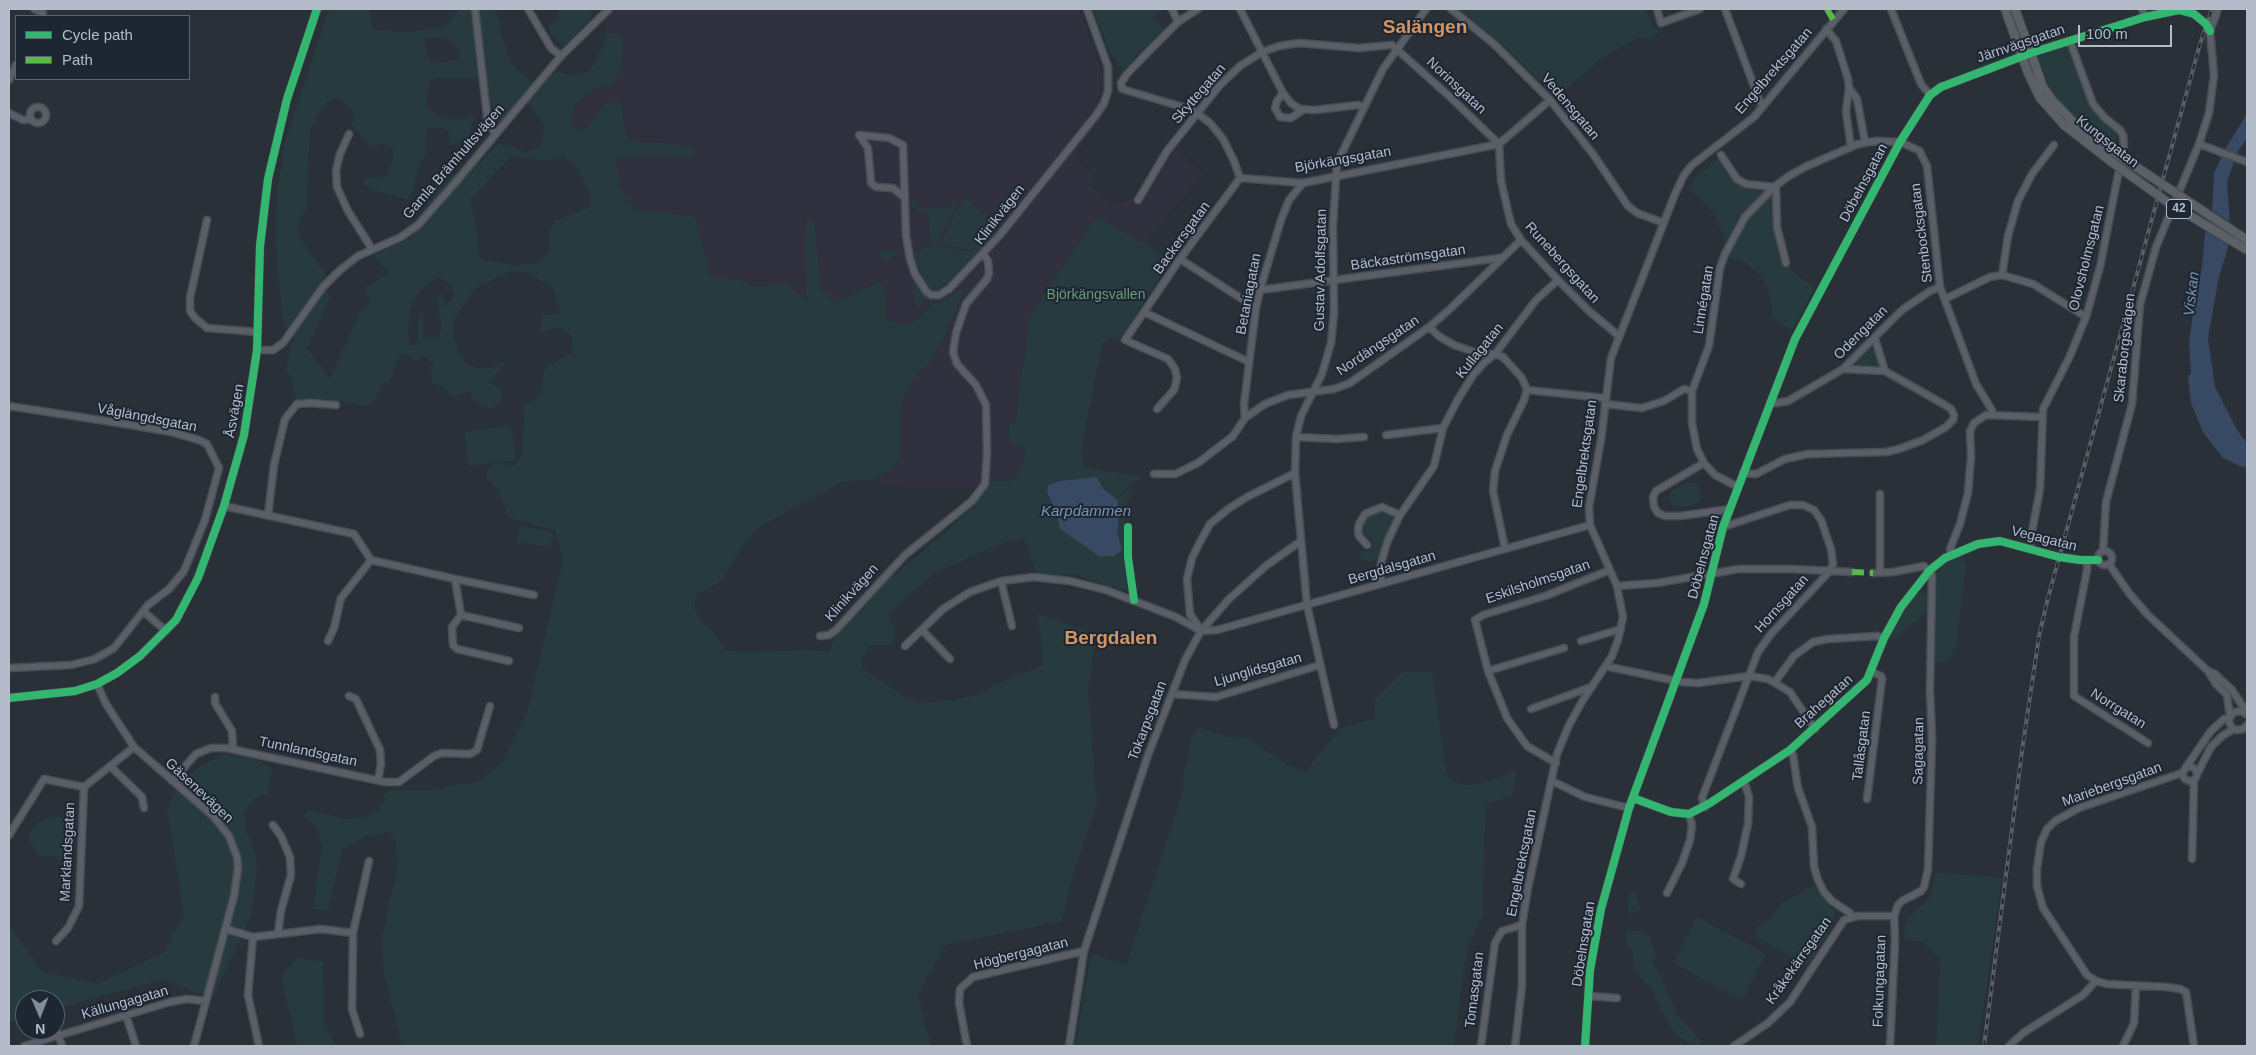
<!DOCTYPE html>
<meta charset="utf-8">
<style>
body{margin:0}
#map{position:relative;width:2256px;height:1055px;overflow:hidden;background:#2a3038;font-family:Arial,sans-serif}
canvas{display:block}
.frame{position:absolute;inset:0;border:10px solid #b4bcc9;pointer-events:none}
.legend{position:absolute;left:15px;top:15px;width:175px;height:65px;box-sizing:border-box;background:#1d2633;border:1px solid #59626f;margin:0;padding:6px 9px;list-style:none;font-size:15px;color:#b4bcc9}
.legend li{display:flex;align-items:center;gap:10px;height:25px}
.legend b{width:25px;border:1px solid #59626f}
.north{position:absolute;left:15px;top:990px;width:50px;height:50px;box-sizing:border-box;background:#1d2633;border:1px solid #59626f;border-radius:50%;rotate:179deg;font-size:14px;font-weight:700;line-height:20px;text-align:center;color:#b4bcc9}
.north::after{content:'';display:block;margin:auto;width:18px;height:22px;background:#848b96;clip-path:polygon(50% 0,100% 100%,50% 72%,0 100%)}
.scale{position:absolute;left:2078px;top:25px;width:94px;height:22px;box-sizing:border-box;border:2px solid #b4bcc9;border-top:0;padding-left:6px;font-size:15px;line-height:18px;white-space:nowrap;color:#b4bcc9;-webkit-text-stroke:4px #1d2633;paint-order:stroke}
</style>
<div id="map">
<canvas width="2256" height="1055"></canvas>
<div class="frame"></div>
<ul class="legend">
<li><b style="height:6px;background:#33b770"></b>Cycle path</li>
<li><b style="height:6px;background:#58b947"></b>Path</li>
</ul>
<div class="north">N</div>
<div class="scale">100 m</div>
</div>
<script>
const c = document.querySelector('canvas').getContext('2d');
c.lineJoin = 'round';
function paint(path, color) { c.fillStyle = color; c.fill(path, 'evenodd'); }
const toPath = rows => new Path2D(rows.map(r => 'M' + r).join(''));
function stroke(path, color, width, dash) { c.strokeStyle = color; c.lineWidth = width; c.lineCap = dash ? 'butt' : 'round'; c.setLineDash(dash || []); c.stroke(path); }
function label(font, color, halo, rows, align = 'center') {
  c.font = font + ' Arial,sans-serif'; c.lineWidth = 4; c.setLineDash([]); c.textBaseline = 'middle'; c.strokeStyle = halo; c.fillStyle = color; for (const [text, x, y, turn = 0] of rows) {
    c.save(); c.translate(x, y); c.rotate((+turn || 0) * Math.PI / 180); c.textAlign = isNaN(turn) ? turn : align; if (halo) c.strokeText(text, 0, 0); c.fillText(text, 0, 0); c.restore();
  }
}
paint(toPath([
 [599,9,1080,9,1100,67,1102,83,1098,98,1107,111,1074,156,1095,176,1089,185,1115,206,1140,195,1167,142,1204,173,1144,243,1097,217,1030,315,1015,424,1014,444,1023,446,1025,452,1020,472,1011,482,1003,482,987,488,908,488,869,480,891,471,901,456,899,422,904,396,916,375,930,362,963,293,933,305,914,322,899,325,886,318,885,291,881,280,834,303,820,286,815,225,806,223,807,302,786,283,755,287,739,280,711,275,694,216,634,210,621,187,616,157,696,157,692,148,670,143,632,142,626,139,623,110,602,106,585,129,577,130,571,125,575,104,596,88,612,83,615,32,607,34]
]), '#31303e');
paint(toPath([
 [329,9,368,9,373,29,406,32,445,27,460,9,495,9,507,53,513,65,532,82,556,72,573,76,588,72,596,62,607,34,615,32,621,34,624,46,620,70,612,84,596,88,575,104,571,125,577,130,585,129,602,106,614,101,621,102,627,139,633,142,670,143,692,148,697,157,616,158,621,187,634,210,694,216,711,275,739,280,755,287,786,283,807,302,805,246,806,223,808,218,815,225,820,286,834,303,881,280,885,291,886,318,899,325,914,322,933,305,962,288,963,293,944,338,930,362,916,375,904,396,899,422,901,456,891,471,869,480,842,482,760,526,744,543,723,579,710,589,695,595,695,609,703,622,715,633,725,650,745,652,809,650,830,652,833,640,889,579,953,526,980,498,989,486,990,480,1011,482,1020,472,1025,452,1022,446,1014,444,1008,439,1009,424,1015,424,1030,315,1097,216,1152,248,1169,262,1122,337,1107,338,1102,343,1082,443,1083,467,1142,477,1122,492,1135,488,1127,501,1124,528,1131,592,1083,578,1079,574,1037,575,1024,538,1001,544,936,572,887,615,896,633,890,645,870,645,862,659,863,669,905,697,919,703,953,700,979,695,994,685,1043,665,1038,614,1097,635,1088,689,1097,803,1074,871,1062,921,945,945,918,995,931,1046,400,1046,401,1041,384,975,382,938,398,863,395,842,389,832,366,836,342,850,328,910,313,909,322,846,317,829,304,814,310,811,348,819,365,817,378,811,384,801,384,794,389,790,432,790,479,781,502,762,527,712,563,560,555,530,509,518,498,490,487,480,487,470,495,463,514,466,522,455,524,406,540,396,545,368,573,352,571,336,561,328,540,332,542,315,561,314,554,292,548,283,539,280,530,273,510,272,475,288,455,318,453,334,458,351,466,363,477,368,490,368,510,359,488,382,497,387,503,396,501,403,490,409,472,399,470,392,451,396,444,388,432,383,431,370,433,365,427,358,422,356,416,361,406,354,400,355,389,383,384,383,374,402,366,406,325,399,297,401,291,379,286,369,291,345,295,338,285,327,282,318,276,245,277,193,285,142],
 [440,37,453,42,460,52,458,60,433,63,429,61,424,39],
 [437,78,472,78,486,80,496,120,501,122,529,104,544,125,543,139,538,148,526,152,499,143,480,163,465,166,452,175,424,209,411,238,373,255,389,273,365,288,370,302,360,313,330,378,307,349,330,297,322,281,326,274,306,248,297,227,306,208,310,130,326,102,340,99,352,109,354,118,351,125,371,147,383,144,393,148,392,163,387,176,363,179,364,184,370,191,377,191,407,199,413,190,417,172,427,151,425,138,428,128,442,128,449,132,449,145,470,139,471,125,475,115,464,119,443,119,427,107,427,94,430,80],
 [512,156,544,161,564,158,574,163,591,196,590,207,554,221,550,231,550,249,544,258,539,262,516,266,480,259,477,242,478,232,473,214,471,198],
 [442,278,452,286,455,296,445,306,442,295,440,295,438,300,441,329,439,337,435,340,429,336,428,338,423,336,422,310,418,321,418,337,416,344,411,345,408,336,409,318,413,300,423,287,435,279],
 [1097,477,1103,490,1118,500,1119,516,1116,531,1120,540,1091,548,1060,529,1058,518,1047,492,1051,484,1060,481],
 [560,9,591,9,592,17,563,46,554,38,548,27,557,19],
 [1093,9,1164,9,1152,18,1164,29,1137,54,1125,69,1121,68,1109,50],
 [1459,9,1646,9,1652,25,1661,32,1651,39,1639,38,1629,42,1599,60,1558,97,1551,96,1543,84,1506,47],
 [2070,45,2092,107,2107,124,2114,126,2117,130,2116,144,2107,142,2084,126,2069,113,2052,92,2037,57],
 [1718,158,1727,172,1740,185,1751,190,1774,191,1774,228,1782,260,1793,271,1815,288,1792,331,1773,318,1769,294,1761,276,1746,263,1727,256,1724,236,1713,212,1689,187,1697,175,1707,169],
 [917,199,917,207,951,208,952,200,958,202,936,244,930,245,928,212,919,212,910,203,911,200],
 [965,199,968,200,997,229,981,249,966,249,940,244,958,208],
 [939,246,963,251,979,251,954,277,938,290,931,289,924,281,913,255,926,248],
 [877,251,900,251,902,252,884,261],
 [906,262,922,291,928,298,918,307,914,304,915,287],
 [1871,348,1875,350,1881,366,1878,368,1856,366,1856,363],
 [511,426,516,460,469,466,464,432],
 [1687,482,1696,483,1703,498,1699,502,1686,507,1672,506,1669,499,1671,491],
 [1383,510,1393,515,1393,520,1380,557,1375,561,1363,560,1360,556,1360,551,1372,551,1373,544,1371,539,1362,535,1363,523,1368,516],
 [520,526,553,532,550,548,517,542],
 [1961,556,1965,562,1966,569,1956,646,1951,656,1944,662,1938,662,1933,660,1937,573,1943,564],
 [1918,592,1928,594,1928,610,1917,621,1904,629,1903,633,1894,639,1890,638,1898,621],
 [1403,672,1432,672,1445,765,1448,775,1454,782,1466,785,1479,784,1502,777,1517,769,1512,796,1486,804,1482,917,1467,949,1454,1045,1459,1046,1075,1046,1091,954,1126,965,1183,791,1184,771,1192,735,1199,727,1224,736,1248,738,1288,765,1305,772,1340,728,1375,719,1375,700],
 [224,754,257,760,272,768,268,794,253,799,244,813,247,833,254,847,257,864,255,891,249,920,214,995,197,993,164,979,55,1009,55,1000,25,1000,25,1018,9,1022,9,926,42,971,97,984,164,952,184,914,167,809,179,782,198,768],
 [56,816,67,819,76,830,73,848,65,860,59,861,55,856,39,856,28,838,31,831,39,822],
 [1936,872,2002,878,1978,1046,1933,1046,1936,1041,1940,958,1923,942,1903,940,1907,920,1915,911,1929,900],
 [1814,885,1834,911,1834,924,1808,965,1754,936,1758,926,1769,919,1782,903],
 [1636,892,1641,909,1630,914,1627,913,1628,902,1630,893],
 [1697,917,1766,954,1742,1000,1673,963],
 [1625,931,1638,931,1648,935,1657,954,1653,961,1679,1017,1701,1041,1700,1046,1693,1046,1674,1033,1656,1000,1654,992,1634,971,1632,950,1628,946],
 [297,958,323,961,324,1021,336,1046,297,1046,281,975]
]), '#273a3e');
paint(toPath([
 [2247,114,2247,138,2238,151,2227,181,2230,225,2228,248,2219,277,2208,338,2215,387,2236,428,2247,444,2247,467,2240,466,2223,458,2203,432,2191,403,2188,376,2191,374,2189,343,2194,306,2202,267,2205,234,2212,212,2214,173,2227,146],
 [1097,477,1104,490,1118,500,1119,516,1117,531,1122,550,1114,556,1099,556,1060,529,1058,518,1047,492,1048,485,1060,481]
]), '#384963');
paint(toPath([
 [2210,209,2233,224,2231,245,2204,230]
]), '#2a3038');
const minor = toPath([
 [34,9,43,13],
 [475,9,488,124,496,134],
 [528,9,551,48,561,56],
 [1172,9,1178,22],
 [1198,9,1178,22,1152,48,1127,74,1121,83,1122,89,1189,109,1197,113,1211,124,1223,139,1234,161,1240,178],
 [1240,9,1283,93,1291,103,1300,109,1315,110,1358,105,1363,107],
 [1451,9,1494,44,1550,100,1593,154,1628,206,1637,213,1664,223],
 [1657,9,1661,23,1700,9],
 [1725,9,1760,102,1764,105],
 [1891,9,1921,84,1930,95],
 [2142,9,2145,17],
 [1826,29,1836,41,1848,79,1849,88,1846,112,1851,147],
 [9,80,16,65],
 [1849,88,1857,99,1865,142],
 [1283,93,1277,101,1275,108,1280,117,1291,118,1304,109],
 [1550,100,1499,144,1501,181,1511,224,1521,240,1558,280,1589,311,1619,336],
 '30 115a8 8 0 1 1 16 0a8 8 0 1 1-16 0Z',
 [9,113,23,120,31,119],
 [349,134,340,154,336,170,337,187,348,211,372,249],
 [859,135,889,138,903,145,906,235,910,259,915,274,926,291,931,295,939,295,949,289,1000,235,1097,114,1104,103,1108,91,1108,67,1087,9],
 [859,135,868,148,871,183,876,187,893,188,905,198],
 [2199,144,2247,162],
 [1721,155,1737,179,1746,184,1774,187],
 [1240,178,1303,183,1499,144],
 [1776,186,1777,227,1786,263],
 [1138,200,1167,151,1220,85,1240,66,1262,52,1279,46,1299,43,1359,48,1392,45,1449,96,1499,144],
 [207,220,190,298,190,311,195,318,207,328,258,332],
 [1180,259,1256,308],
 [2002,275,2008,236,2018,201,2032,174,2054,145],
 [1260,290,1500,258],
 [1945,299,1990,277,2002,275,2033,284,2086,317],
 [1144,312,1249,362],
 [1429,327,1440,337,1454,345,1480,354,1495,354,1503,357,1522,378,1527,390,1605,398],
 [1875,339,1885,371],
 [263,350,273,350,283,343,323,287,339,271,358,256,401,237,418,225,454,184,561,56,609,9],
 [1770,402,1777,403,1788,401,1843,369,1902,310,1930,291,1940,287],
 [1605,404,1642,408,1664,401,1684,389,1692,391],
 [9,406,119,423,171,432,199,440,207,444,219,468,205,520,184,571,169,589,148,605,114,648,95,659,71,665,9,668],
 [1157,409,1174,390,1177,378,1175,369,1168,359,1125,340,1180,259,1240,178],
 [1245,418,1244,404,1256,308,1260,290,1281,220,1289,200,1303,183],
 [1386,435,1443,428],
 [1296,437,1336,439,1364,437],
 [1704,463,1656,491,1653,497,1654,507,1658,513,1665,516,1680,516,1730,509],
 [1743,473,1756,474,1785,459,1808,454,1886,452,1899,449,1923,440,1946,427,1953,420,1954,415,1951,409,1945,405,1885,371,1843,369],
 [1154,474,1175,474,1198,463,1233,436,1245,418,1265,404,1288,395,1334,389,1350,383,1429,327,1450,309,1521,240],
 [1738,487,1715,475,1704,463,1697,449,1692,423,1692,391,1709,346,1720,268,1725,254,1745,217,1774,187,1789,176,1805,167,1858,144,1876,141,1900,142,1920,151,1922,156,1927,166,1940,287,1976,384,1992,410,1993,415],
 [224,506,354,534,371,560,455,579,461,615,452,627,453,645,457,649,509,661],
 [268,516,274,465,285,419,297,404,310,403,336,405],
 [1367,545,1359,536,1358,531,1359,524,1365,514,1382,507,1400,515],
 [1505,548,1493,491,1495,471,1507,435,1524,400,1527,390],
 [2029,548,2040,489,2043,409,2069,358,2086,317,2100,267,2124,145,2123,135,2120,130,2105,118,2093,104,2070,41],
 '2098 558a7 7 0 1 1 14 0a7 7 0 1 1-14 0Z',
 [2103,551,2106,502,2132,404,2140,305,2156,247,2199,144,2209,113,2214,75,2210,31,2218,9],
 [1952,555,1950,549,1960,524,1968,493,1971,457,1970,431,1974,423,1986,415,2042,417],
 [2087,561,2087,570,2074,637,2074,696,2148,743],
 [2109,564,2129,593,2148,615,2208,671,2216,684,2227,695,2230,716],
 [1880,572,1880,494],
 [1873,573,1893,572,1924,566,1932,575,1930,691,1932,739,1928,869,1924,887,1921,891,1902,901,1898,905,1894,916,1895,940,1890,1046],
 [455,579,534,595],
 [1001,581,1012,626],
 [1381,584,1381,563,1388,540,1400,515,1434,466,1443,428,1458,399,1474,374,1484,363,1495,354,1536,300,1558,280],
 [1617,586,1657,583,1739,569,1791,569,1852,572],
 [143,611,166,631],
 [461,615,519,628],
 [922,630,950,659],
 [1201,630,1190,614,1187,579,1192,558,1201,540,1210,524,1228,509,1247,497,1295,473],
 [1201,631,1217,630,1590,525],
 [820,636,829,635,836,630,905,555,972,501,985,484,987,453,986,405,976,385,957,364,953,352,956,333,966,304,987,279,989,273,988,261,983,254],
 [328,641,334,628,341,598,371,560],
 [1581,641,1621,629],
 [905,646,943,609,970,592,1001,581,1034,577,1070,581,1106,590,1176,617,1201,631],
 [1605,666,1681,682,1698,683,1749,676,1768,679,1790,692,1815,729],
 [1488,671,1564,648],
 [2208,671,2215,674,2232,690,2244,708,2246,714],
 [1775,682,1794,656,1813,642,1828,639,1877,636,1884,638],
 [97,684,106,704,134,747,213,816,229,836,237,857,238,868,234,896,194,1046],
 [1172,694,1216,697,1320,665],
 [349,696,356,699,380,750,381,764,378,780],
 [215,697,215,703,232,731,233,749],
 [9,698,75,691,97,684,117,673,140,656,176,620,198,578,224,506,244,435,257,350,260,246,268,179,287,99,317,9],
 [1531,709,1591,687],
 [2246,714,2241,711,2235,712,2230,716,2229,722,2232,728,2237,730,2243,729,2247,725],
 [1334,725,1307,605,1295,473,1296,437,1301,416,1322,374,1331,343,1334,313,1333,225,1337,163,1383,69,1426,9],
 [1790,750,1793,755,1798,788,1812,827,1814,867,1818,880,1824,892,1832,901,1850,913,1852,917],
 [1556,763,1527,746,1507,718,1488,671,1475,620,1483,615,1545,596,1610,570],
 [110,766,142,797,144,808],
 '2183 774a7 7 0 1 1 14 0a7 7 0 1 1-14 0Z',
 [2186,767,2211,731,2224,719,2229,718],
 [2182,773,2079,808,2055,821,2047,829,2041,842,2037,868,2037,886,2043,908,2087,975,2096,981,2107,984,2167,987,2180,989,2186,992,2194,1046],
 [2197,774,2211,747,2222,736,2234,729],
 [172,781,196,754,211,748,226,748,385,782,399,782,434,756,442,753,470,754,477,750,490,706],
 [1552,781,1585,797,1629,808],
 [1633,798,1671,812,1689,814,1710,803,1790,750,1867,680,1884,638,1901,607,1930,570,1945,558,1978,544,2000,541,2059,557,2080,560,2098,560],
 [1867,799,1882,679,1881,676,1872,672],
 [1705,807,1702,798,1758,652,1771,634,1829,572,1833,564,1831,549,1821,520,1814,510,1803,505,1790,505,1723,527],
 [273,825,281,836,290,857,291,875,281,911,278,933],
 [9,835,44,779,84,787,134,747],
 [2192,859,2194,780],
 [1741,884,1733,879,1741,856,1748,824,1749,797,1744,781],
 [1667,893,1682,863,1690,840,1692,825,1689,814],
 [226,929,253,937,321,929,353,933,352,1009,360,1034],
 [353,933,369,861],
 [253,937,248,995,259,1046],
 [56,941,68,928,79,906,84,787],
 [1588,996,1617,998],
 [126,1015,136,1046],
 [58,1034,62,1046],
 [24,1046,170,1002,187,999,206,1001],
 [967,1046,959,1003,960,989,973,977,1084,951],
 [1069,1046,1084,951,1148,755,1185,660,1201,631,1229,599,1267,565,1301,541],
 [1481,1046,1495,943,1502,931,1522,925],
 [1515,1046,1522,985,1522,925,1528,888,1557,754,1569,725,1583,700,1612,656,1618,640,1623,617,1617,586,1590,525,1589,507,1601,440,1611,358,1675,194,1684,175,1692,165,1754,117,1844,9],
 [1585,1046,1590,970,1601,909,1629,808,1704,604,1723,527,1795,339,1900,142,1930,95,1941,87,2031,53,2145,17,2179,10,2194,14,2206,24,2210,31],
 [1734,1046,1768,1023,1790,1002,1844,920,1858,916,1894,916],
 [2009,1046,2023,1033,2083,995,2096,981],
 [2123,1046,2134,1023,2136,986]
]);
const major = toPath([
 [2005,9,2028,73,2040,98,2064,125,2113,163],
 [2015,9,2043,87,2052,100,2079,128,2115,153]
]);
stroke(minor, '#484c53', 9);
stroke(major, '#484c55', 10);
stroke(minor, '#5a5e66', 6);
stroke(major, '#5c6168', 8);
const rail = toPath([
 [1984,1046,2022,751,2039,636,2048,598,2200,44,2212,9]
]);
stroke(rail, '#595d64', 4);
stroke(rail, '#1d2633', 2, [5.5]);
const majorBridge = toPath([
 [2115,153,2247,240],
 [2113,163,2169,203,2247,250]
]);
stroke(majorBridge, '#484c55', 10, []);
stroke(majorBridge, '#5c6168', 8);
stroke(toPath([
 [1827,9,1834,21],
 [1852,572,1873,573]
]), '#58b947', 6, [12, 6]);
stroke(toPath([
 [1128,527,1128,557,1134,600],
 [9,698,75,691,97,684,117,673,140,656,176,620,198,578,224,506,244,435,257,350,260,246,268,179,287,99,317,9],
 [1633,798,1671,812,1689,814,1710,803,1790,750,1867,680,1884,638,1901,607,1930,570,1945,558,1978,544,2000,541,2059,557,2080,560,2098,560],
 [1585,1046,1590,970,1601,909,1629,808,1704,604,1723,527,1795,339,1900,142,1930,95,1941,87,2031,53,2145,17,2179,10,2194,14,2206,24,2210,31]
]), '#33b770', 8);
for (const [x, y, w] of [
 [2179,209,25]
]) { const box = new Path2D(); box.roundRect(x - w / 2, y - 9.5, w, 19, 4); c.fillStyle = '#1d2633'; c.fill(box); stroke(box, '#b4bcc9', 1); }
label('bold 12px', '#b4bcc9', null, [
 ["42",2179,209]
]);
label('14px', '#b4bcc9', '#1d2633', [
 ["Järnvägsgatan",2021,44,-19],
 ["Engelbrektsgatan",1774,71,-49],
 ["Norinsgatan",1456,86,43],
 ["Skyttegatan",1199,94,-49],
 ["Vedensgatan",1570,107,50],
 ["Kungsgatan",2107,142,38],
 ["Björkängsgatan",1343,160,-10],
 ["Gamla Brämhultsvägen",454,162,-49],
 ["Döbelnsgatan",1864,183,-62],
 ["Klinikvägen",1000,215,-52],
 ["Stenbocksgatan",1922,233,-97],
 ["Backersgatan",1182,238,-54],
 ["Bäckaströmsgatan",1408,258,-8],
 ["Olovsholmsgatan",2087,258,-76],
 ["Runebergsgatan",1562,263,48],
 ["Gustav Adolfsgatan",1321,270,-89],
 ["Betaniagatan",1249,294,-79],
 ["Linnégatan",1704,300,-81],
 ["Odengatan",1861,333,-45],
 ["Nordängsgatan",1378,346,-34],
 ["Skaraborgsvägen",2125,348,-84],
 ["Kullagatan",1480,351,-51],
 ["Åsvägen",235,411,-80],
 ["Våglängdsgatan",147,418,11],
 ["Engelbrektsgatan",1585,454,-82],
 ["Vegagatan",2044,539,14],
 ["Döbelnsgatan",1704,557,-75],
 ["Bergdalsgatan",1392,568,-16],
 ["Eskilsholmsgatan",1538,582,-19],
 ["Klinikvägen",852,593,-48],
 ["Hornsgatan",1782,604,-48],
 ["Ljunglidsgatan",1258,670,-16],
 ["Brahegatan",1824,702,-42],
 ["Norrgatan",2118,709,32],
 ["Tokarpsgatan",1148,721,-69],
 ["Tallåsgatan",1862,746,-83],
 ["Sagagatan",1919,751,-89],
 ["Tunnlandsgatan",308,752,12],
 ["Mariebergsgatan",2112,785,-20],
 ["Gäsenevägen",199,791,43],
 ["Marklandsgatan",68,852,-87],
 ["Engelbrektsgatan",1522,863,-79],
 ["Döbelnsgatan",1584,944,-81],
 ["Högbergagatan",1021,954,-14],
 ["Kråkekärrsgatan",1799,961,-55],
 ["Folkungagatan",1880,981,-88],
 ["Tomasgatan",1475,990,-83],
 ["Källungagatan",125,1003,-16]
]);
label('14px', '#6b9a76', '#1d2633', [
 ["Björkängsvallen",1096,295]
]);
label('italic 15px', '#7c92b1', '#1d2633', [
 ["Viskan",2192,294,-83],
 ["Karpdammen",1086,512]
]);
label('bold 19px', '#d59563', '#1d2633', [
 ["Salängen",1425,28],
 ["Bergdalen",1111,639]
]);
</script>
